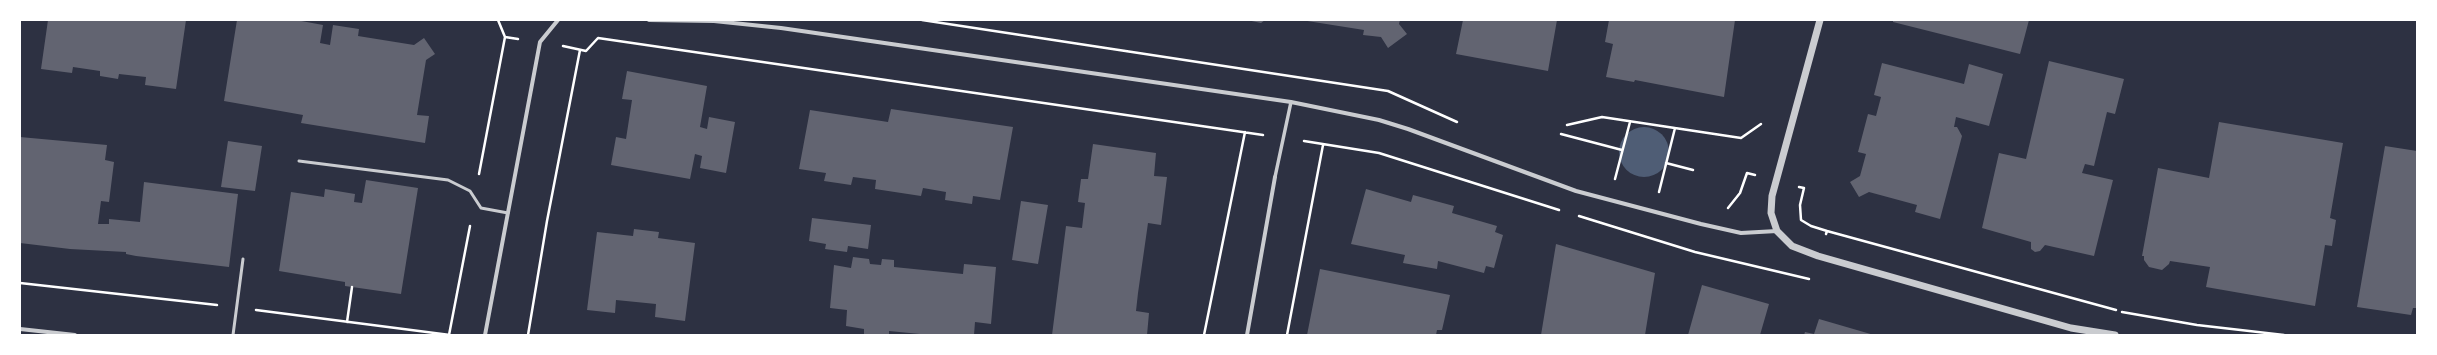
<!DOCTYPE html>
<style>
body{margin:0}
#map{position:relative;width:2437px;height:355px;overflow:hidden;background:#2d3142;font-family:"DM Sans",sans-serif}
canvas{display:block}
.frame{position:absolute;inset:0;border:21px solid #fff;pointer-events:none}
</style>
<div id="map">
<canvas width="2437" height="355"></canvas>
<div class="frame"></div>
</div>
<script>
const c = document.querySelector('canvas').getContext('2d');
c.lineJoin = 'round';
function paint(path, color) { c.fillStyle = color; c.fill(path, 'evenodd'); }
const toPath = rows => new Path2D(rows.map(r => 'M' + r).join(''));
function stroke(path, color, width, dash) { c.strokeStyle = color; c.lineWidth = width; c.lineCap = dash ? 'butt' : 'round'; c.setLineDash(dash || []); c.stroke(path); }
paint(toPath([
 '1619 152a25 25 0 1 1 50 0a25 25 0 1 1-50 0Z'
]), '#4f5d75');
paint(toPath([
 [48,20,186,20,176,89,145,85,146,77,119,74,118,79,100,76,100,71,73,67,72,73,41,69],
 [237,20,296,20,323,25,320,43,330,45,333,25,359,29,358,36,414,45,424,38,435,54,426,60,417,115,429,116,425,143,301,123,303,115,224,101],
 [1247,20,1265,20,1261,23],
 [1301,20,1400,20,1399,24,1407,34,1388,48,1381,37,1363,35,1364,30],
 [1463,20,1557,20,1548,71,1456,54],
 [1609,20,1735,20,1724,97,1635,80,1634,82,1606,77,1613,44,1605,42],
 [1893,20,2029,20,2020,54,1893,22],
 [2049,61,2124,79,2115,114,2107,112,2094,166,2085,164,2082,173,2113,180,2094,256,2045,245,2040,251,2035,252,2031,249,2031,242,1982,228,1999,153,2026,159],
 [1882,63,1964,84,1969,64,2003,74,1989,126,1956,117,1954,127,1957,127,1962,136,1940,219,1915,212,1917,205,1869,192,1859,197,1850,182,1860,176,1866,154,1858,152,1868,114,1876,116,1881,97,1874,95],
 [627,71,707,86,700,127,707,129,709,117,735,122,726,173,700,168,702,156,695,154,690,179,611,165,616,137,626,139,632,100,622,99],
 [891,109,1013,127,1000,200,973,196,972,204,945,200,946,192,923,188,921,196,875,189,876,180,853,177,851,185,824,181,826,173,799,169,810,110,888,122],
 [2219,122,2343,143,2330,218,2336,220,2332,246,2325,245,2315,306,2206,287,2210,267,2170,261,2169,264,2162,270,2149,267,2144,260,2144,256,2142,256,2158,168,2209,178],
 [20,137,107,145,105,160,114,162,109,202,101,201,98,224,109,224,109,219,140,222,144,182,238,194,229,267,136,256,126,254,126,252,70,249,20,243],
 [228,141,262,146,255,191,221,187],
 [1093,144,1156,153,1154,176,1167,177,1161,225,1148,223,1138,293,1136,311,1149,313,1147,335,1052,335,1066,226,1082,228,1085,203,1078,202,1081,179,1088,179],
 [2385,146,2417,151,2417,308,2413,308,2411,315,2357,307],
 [366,180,418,188,401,294,345,286,345,282,279,271,291,192,324,197,325,189,355,194,354,202,362,203],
 [1366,189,1411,202,1413,195,1454,206,1452,213,1497,226,1495,232,1503,235,1494,268,1486,266,1484,273,1438,261,1437,269,1403,263,1405,255,1351,244],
 [1021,201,1048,205,1038,264,1012,260],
 [812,218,871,225,868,249,848,246,847,252,825,249,826,244,809,241],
 [634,229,659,232,658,238,695,243,685,321,655,317,656,304,616,300,615,313,587,310,597,232,633,236],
 [1556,244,1655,273,1645,335,1541,335],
 [853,257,869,259,870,264,881,265,882,259,894,260,894,267,963,274,964,264,996,267,991,324,975,322,974,335,930,335,889,331,889,335,864,335,864,329,846,326,847,310,830,308,834,265,851,268],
 [1320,269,1450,295,1442,330,1437,330,1436,335,1307,335],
 [1702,285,1769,304,1760,335,1688,335],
 [1819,319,1874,335,1804,335,1805,332,1814,334]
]), '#626471');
stroke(toPath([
 [922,20,1388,91,1457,122],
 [505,37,518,39],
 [563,46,586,51,598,38,1263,135],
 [1567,125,1602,117,1741,138,1761,124],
 [1561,134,1622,150],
 [1304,141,1379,153,1559,210],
 [1666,163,1693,170],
 [479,174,505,37,498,20],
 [1615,179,1630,122],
 [1799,187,1804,188,1800,205,1801,220,1811,226,1827,231,1826,234],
 [1659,192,1675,128],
 [1728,208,1740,193,1747,173,1755,175],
 [1579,216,1695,252,1809,279],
 [1827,231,2116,310],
 [20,283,217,305],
 [256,310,450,335],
 [2122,312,2197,325,2284,335],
 [347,322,352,287],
 [449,335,470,226],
 [528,335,547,221,580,50],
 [1204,335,1245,132],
 [1287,335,1323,145]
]), '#fff', 2.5);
stroke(toPath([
 [299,161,448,180,470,191,481,208,508,213],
 [233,335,243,259]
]), '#caccd0', 3);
stroke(toPath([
 [1275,177,1291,102]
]), '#caccd0', 3.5);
stroke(toPath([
 [649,20,714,21,781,28,1291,102,1379,120,1408,129,1576,191,1701,224,1741,233,1777,231],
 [20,329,75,335],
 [485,335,540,42,558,20],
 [1247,335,1275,177]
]), '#caccd0', 4);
stroke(toPath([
 [1820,20,1772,196,1771,213,1777,231,1792,246,1818,256,2071,328,2115,335]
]), '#caccd0', 7);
</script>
